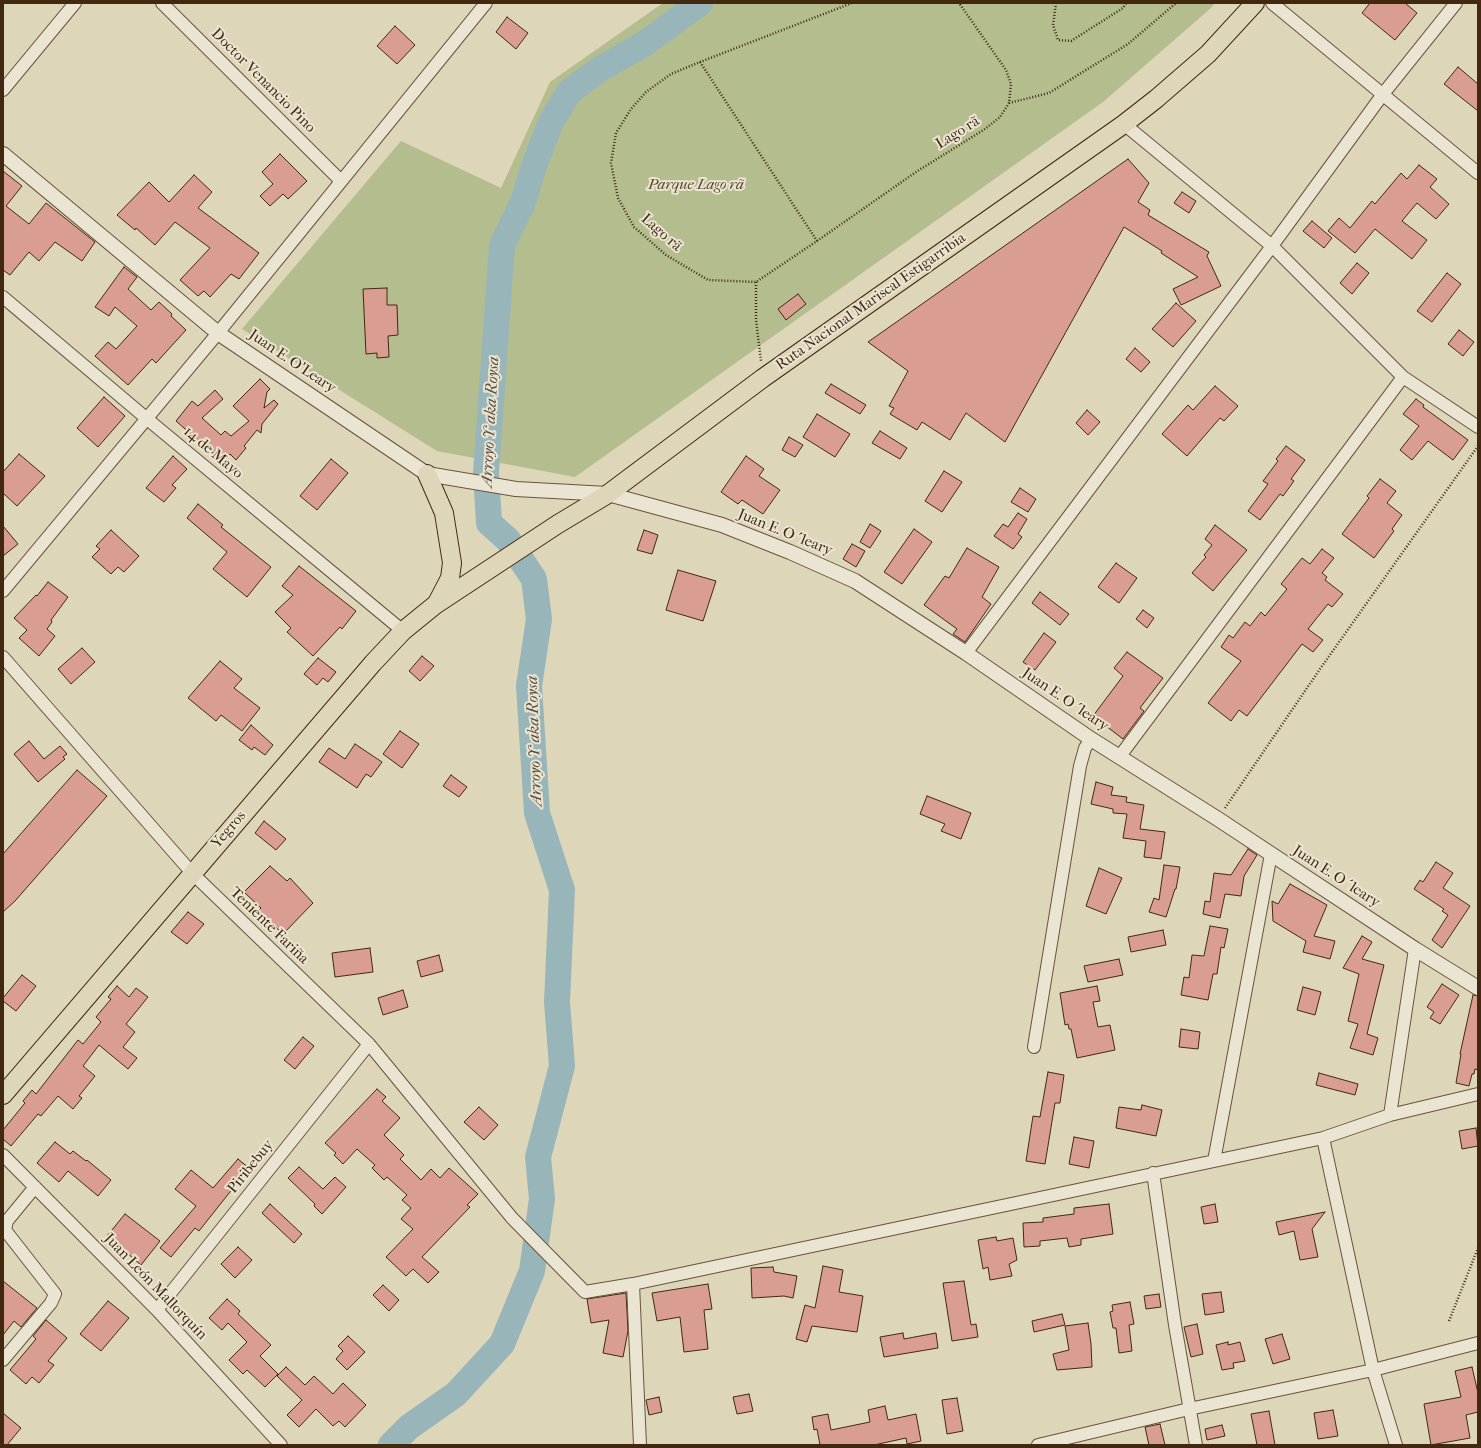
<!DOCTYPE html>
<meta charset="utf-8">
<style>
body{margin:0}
#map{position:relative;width:1481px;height:1448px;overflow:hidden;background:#ded6b9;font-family:"IM FELL French Canon",serif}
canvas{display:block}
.frame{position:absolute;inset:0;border:4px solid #42280f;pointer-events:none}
</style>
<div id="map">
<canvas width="1481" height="1448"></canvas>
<div class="frame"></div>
</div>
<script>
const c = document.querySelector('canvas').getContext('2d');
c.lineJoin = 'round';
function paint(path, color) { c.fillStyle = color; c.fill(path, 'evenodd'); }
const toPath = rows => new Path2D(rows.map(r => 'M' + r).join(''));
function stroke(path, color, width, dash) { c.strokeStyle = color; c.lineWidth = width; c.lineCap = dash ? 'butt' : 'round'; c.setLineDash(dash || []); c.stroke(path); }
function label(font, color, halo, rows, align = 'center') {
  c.font = font + ' "IM FELL French Canon",serif'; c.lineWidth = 4; c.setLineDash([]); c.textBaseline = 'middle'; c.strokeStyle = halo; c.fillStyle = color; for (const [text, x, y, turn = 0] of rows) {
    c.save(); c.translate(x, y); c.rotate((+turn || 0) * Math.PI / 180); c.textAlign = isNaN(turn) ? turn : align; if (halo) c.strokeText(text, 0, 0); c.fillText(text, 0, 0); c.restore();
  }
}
paint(toPath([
 [663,3,1215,3,1211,8,1103,102,575,477,437,451,242,329,401,141,501,188,550,82]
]), '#b3bd8e');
stroke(toPath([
 [391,1445,409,1427,456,1394,502,1344,532,1271,542,1199,538,1157,562,1066,557,1002,562,890,537,813,529,686,539,619,534,579,508,540,489,523,486,473,502,245,523,202,534,166,551,122,569,92,600,69,644,44,700,3]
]), '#98b6ba', 26);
const building = toPath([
 [1370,3,1405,3,1417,13,1395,40,1362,13,1370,3],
 [507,17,528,33,516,49,496,32,507,17],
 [395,26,415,45,397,64,377,46,395,26],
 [1458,67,1478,84,1478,111,1444,84,1458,67],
 [280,154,307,181,288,199,283,194,270,206,260,196,273,184,262,172,280,154],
 [1128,159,1149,183,1138,202,1150,210,1148,215,1209,252,1207,256,1221,286,1181,305,1173,289,1198,277,1161,253,1162,251,1124,227,1005,442,966,413,950,440,922,422,917,430,890,414,894,408,889,406,908,371,868,342,1128,159],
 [1419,165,1437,179,1430,187,1449,204,1436,219,1417,203,1402,221,1427,240,1412,259,1375,229,1355,253,1328,231,1339,218,1350,228,1372,201,1375,204,1401,173,1407,179,1419,165],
 [3,171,22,186,6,206,29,224,46,203,95,242,82,261,55,242,39,261,29,252,10,275,3,270,3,171],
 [194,175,212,192,198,208,259,253,239,279,231,274,210,297,204,291,198,296,180,280,210,248,175,222,155,245,136,228,135,230,117,215,149,182,169,202,194,175],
 [1182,192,1196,201,1189,213,1174,203,1182,192],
 [1312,221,1332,238,1324,248,1303,231,1312,221],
 [1357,263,1369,273,1352,294,1340,283,1357,263],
 [124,267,137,277,128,289,151,310,159,302,172,314,171,316,186,330,156,363,152,359,128,385,95,356,108,342,116,349,137,326,115,307,109,316,95,307,124,267],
 [1447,273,1461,284,1432,322,1417,311,1447,273],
 [387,288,387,305,397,305,398,335,388,336,389,357,377,358,377,353,366,354,363,289,387,288],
 [798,294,806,304,786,320,778,309,798,294],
 [1176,303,1196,321,1173,347,1152,329,1176,303],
 [1459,330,1474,342,1463,356,1448,344,1459,330],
 [1135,348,1150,362,1141,372,1126,359,1135,348],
 [260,379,270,389,267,392,264,408,274,400,278,404,262,424,261,433,257,430,244,446,246,448,236,460,230,454,223,462,176,421,192,401,198,406,215,390,223,399,202,418,221,435,225,431,231,436,249,421,233,406,260,379],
 [831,384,866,405,860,414,825,393,831,384],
 [1215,386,1238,406,1224,421,1220,418,1187,456,1162,434,1188,405,1193,410,1215,386],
 [104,397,125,416,98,447,77,428,104,397],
 [1416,399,1424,405,1423,407,1468,440,1453,460,1428,441,1412,460,1400,450,1419,426,1403,414,1416,399],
 [1087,410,1100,422,1088,435,1076,423,1087,410],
 [817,414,850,434,835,457,803,437,817,414],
 [880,431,907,448,900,459,872,443,880,431],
 [789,437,803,445,795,457,782,450,789,437],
 [1286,446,1305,460,1291,479,1294,481,1283,496,1280,494,1260,520,1248,511,1268,484,1263,481,1278,461,1276,459,1286,446],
 [19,454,45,476,17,506,3,493,3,472,19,454],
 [173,456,187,469,172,485,176,488,164,502,146,488,173,456],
 [746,456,764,469,759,476,780,490,763,514,742,500,738,504,721,492,746,456],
 [331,459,348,473,317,510,300,496,331,459],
 [944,471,962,482,942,512,925,501,944,471],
 [1380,479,1396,491,1387,503,1402,515,1392,529,1394,531,1374,558,1342,534,1369,498,1367,496,1380,479],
 [1020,488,1036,499,1028,512,1011,502,1020,488],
 [198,504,223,525,221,527,271,567,247,597,213,569,227,552,187,518,198,504],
 [1018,513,1027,519,1018,534,1022,537,1013,549,994,536,1003,524,1008,527,1018,513],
 [870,524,881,531,870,548,860,542,870,524],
 [1215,525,1247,550,1213,591,1192,573,1206,557,1204,555,1212,545,1205,539,1215,525],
 [3,526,18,544,3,556,3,526],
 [914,529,932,542,902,584,884,572,914,529],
 [111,530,139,556,124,572,118,567,111,574,92,557,100,549,96,546,111,530],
 [644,530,658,535,652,554,637,550,644,530],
 [852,544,865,551,856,567,843,559,852,544],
 [967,548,999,567,982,597,991,604,965,642,953,634,957,629,924,605,945,576,949,578,967,548],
 [1322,549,1334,558,1322,573,1327,577,1325,580,1343,594,1332,607,1328,604,1308,629,1323,640,1313,652,1302,644,1247,716,1239,710,1231,721,1208,703,1241,661,1221,647,1229,635,1233,638,1245,622,1250,626,1261,612,1265,616,1287,589,1281,584,1302,558,1310,564,1322,549],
 [1116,563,1137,578,1119,603,1098,587,1116,563],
 [299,566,356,611,342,629,340,627,313,656,287,632,291,628,275,612,293,595,282,586,299,566],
 [678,570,716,581,703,621,666,610,678,570],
 [48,582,68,597,51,620,52,622,47,629,55,636,39,656,19,638,27,630,14,618,36,595,37,596,48,582],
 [1040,592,1069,614,1060,625,1032,603,1040,592],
 [1143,610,1154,618,1147,628,1136,619,1143,610],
 [1044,633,1056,642,1035,670,1023,662,1044,633],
 [82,648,95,662,71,684,58,669,82,648],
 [1127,652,1163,678,1140,708,1144,711,1123,739,1093,716,1123,676,1114,668,1127,652],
 [422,656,434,666,420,681,409,671,422,656],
 [318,658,336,672,328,682,323,678,317,685,304,674,318,658],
 [220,661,242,679,234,688,260,708,242,731,221,715,216,721,188,698,220,661],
 [251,725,273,745,265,755,254,747,252,750,239,740,251,725],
 [400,731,419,744,402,768,383,754,400,731],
 [29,741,44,759,60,746,67,754,63,757,65,759,38,782,14,754,29,741],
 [355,744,382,762,371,777,366,774,357,788,319,762,329,748,345,759,355,744],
 [77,770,107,796,15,901,3,912,3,854,77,770],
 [451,775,467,787,459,797,443,786,451,775],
 [1096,782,1113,787,1111,795,1127,797,1126,802,1144,805,1140,829,1165,832,1161,859,1144,857,1146,841,1123,838,1127,814,1113,813,1113,809,1091,804,1096,782],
 [927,796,971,813,961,839,941,831,945,824,920,814,927,796],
 [264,821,286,839,276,850,255,833,264,821],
 [1248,849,1257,855,1244,876,1241,896,1225,894,1220,918,1203,914,1205,901,1210,902,1214,873,1231,875,1248,849],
 [1436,862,1453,873,1443,888,1470,906,1442,948,1432,940,1448,915,1442,911,1444,909,1414,889,1420,880,1423,882,1436,862],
 [1164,865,1180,867,1176,889,1175,889,1166,917,1149,912,1154,898,1159,900,1164,865],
 [270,866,287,881,290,878,313,903,283,934,258,911,261,908,244,892,270,866],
 [1099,868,1122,878,1106,914,1086,906,1099,868],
 [1290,884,1327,905,1314,936,1335,941,1330,959,1303,952,1306,941,1273,921,1272,901,1278,904,1290,884],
 [188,912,204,924,187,944,171,932,188,912],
 [1210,926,1228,929,1224,948,1221,947,1217,974,1213,974,1208,1000,1181,995,1184,977,1189,978,1192,955,1204,956,1210,926],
 [1163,930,1166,945,1131,952,1128,937,1163,930],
 [1362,936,1372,942,1362,959,1384,965,1367,1034,1378,1038,1373,1055,1350,1048,1358,1024,1348,1021,1359,974,1343,968,1362,936],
 [370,948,373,972,335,977,332,953,370,948],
 [439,955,443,971,421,977,417,961,439,955],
 [1119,959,1123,975,1088,982,1084,966,1119,959],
 [22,975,36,986,16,1011,3,1001,3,998,22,975],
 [1442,984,1459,995,1440,1024,1430,1018,1434,1012,1427,1007,1442,984],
 [117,986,129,997,136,988,148,997,126,1024,135,1032,123,1047,137,1058,128,1069,99,1045,83,1066,95,1076,79,1096,82,1098,73,1109,58,1096,41,1116,38,1114,11,1146,3,1139,3,1130,25,1103,23,1101,32,1090,36,1094,78,1040,83,1044,101,1022,96,1017,111,999,108,997,117,986],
 [1097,986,1100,1001,1093,1002,1098,1027,1110,1025,1115,1050,1077,1058,1071,1029,1069,1029,1068,1024,1065,1025,1060,993,1097,986],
 [1303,987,1321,992,1315,1015,1297,1010,1303,987],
 [403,990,408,1007,383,1015,378,998,403,990],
 [1473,995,1478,996,1478,1070,1475,1069,1474,1074,1472,1074,1469,1086,1456,1083,1461,1054,1460,1054,1473,995],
 [1181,1029,1200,1032,1198,1049,1179,1047,1181,1029],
 [303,1037,314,1046,295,1069,284,1060,303,1037],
 [1048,1072,1064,1075,1060,1103,1055,1103,1045,1164,1026,1161,1033,1116,1040,1117,1048,1072],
 [1319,1073,1358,1084,1355,1095,1316,1085,1319,1073],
 [377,1089,386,1097,382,1101,400,1118,384,1135,404,1155,400,1159,421,1180,431,1169,440,1178,449,1168,478,1194,467,1205,470,1207,422,1257,439,1272,428,1283,413,1269,406,1276,386,1257,413,1229,401,1219,411,1208,402,1200,407,1195,387,1177,384,1180,372,1168,375,1165,357,1149,343,1164,334,1155,336,1153,325,1143,377,1089],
 [1142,1105,1162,1110,1156,1136,1116,1128,1119,1107,1141,1110,1142,1105],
 [479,1107,498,1125,484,1140,464,1122,479,1107],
 [1476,1128,1478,1146,1462,1149,1459,1131,1476,1128],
 [1074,1137,1094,1141,1089,1168,1069,1164,1074,1137],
 [55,1142,70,1154,73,1151,86,1161,87,1160,111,1180,98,1196,68,1171,59,1182,37,1163,55,1142],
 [238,1159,249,1168,199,1231,195,1228,171,1257,160,1248,196,1206,175,1189,191,1170,213,1188,238,1159],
 [299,1167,323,1189,335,1177,346,1187,322,1214,314,1206,315,1204,288,1178,299,1167],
 [270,1204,302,1234,294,1243,262,1213,270,1204],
 [1109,1204,1113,1234,1081,1239,1081,1245,1069,1247,1067,1238,1040,1241,1040,1246,1024,1247,1023,1223,1043,1222,1043,1218,1074,1214,1074,1208,1109,1204],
 [1215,1204,1218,1222,1204,1224,1201,1207,1215,1204],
 [1325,1212,1312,1229,1318,1257,1300,1260,1294,1231,1279,1235,1276,1222,1325,1212],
 [125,1214,160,1241,141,1265,107,1236,125,1214],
 [996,1237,997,1241,1013,1238,1017,1260,1009,1264,1012,1276,990,1280,988,1267,983,1269,978,1240,996,1237],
 [238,1247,252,1260,235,1278,221,1264,238,1247],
 [823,1266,843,1270,839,1292,863,1296,857,1332,812,1326,807,1342,796,1339,805,1305,815,1308,823,1266],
 [773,1267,774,1272,797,1276,793,1298,784,1296,752,1298,751,1268,773,1267],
 [3,1281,37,1308,21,1327,14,1321,3,1335,3,1281],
 [964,1281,971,1325,976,1324,978,1337,952,1341,943,1283,964,1281],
 [708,1284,712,1309,704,1310,708,1349,684,1352,680,1317,657,1321,652,1293,708,1284],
 [383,1285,399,1300,389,1311,373,1295,383,1285],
 [1221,1292,1224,1312,1205,1315,1202,1294,1221,1292],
 [626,1293,628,1331,623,1357,603,1353,609,1320,591,1323,587,1299,626,1293],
 [1159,1294,1161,1307,1146,1309,1144,1296,1159,1294],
 [227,1299,240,1311,238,1314,271,1345,260,1356,278,1374,265,1387,247,1370,243,1374,229,1360,247,1342,228,1323,222,1330,209,1318,227,1299],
 [108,1301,129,1318,101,1351,80,1334,108,1301],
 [1130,1302,1134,1324,1129,1325,1132,1351,1119,1353,1116,1328,1113,1328,1110,1312,1113,1311,1112,1305,1130,1302],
 [1062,1314,1065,1325,1034,1332,1032,1321,1062,1314],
 [46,1320,67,1338,48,1361,54,1365,39,1383,32,1377,26,1384,10,1370,36,1339,33,1336,46,1320],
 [1088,1323,1091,1344,1092,1367,1057,1370,1053,1354,1069,1350,1065,1326,1088,1323],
 [1197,1324,1203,1354,1191,1357,1184,1327,1197,1324],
 [903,1333,904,1339,936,1333,938,1348,884,1357,880,1337,903,1333],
 [1282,1334,1290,1359,1273,1364,1265,1339,1282,1334],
 [348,1336,365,1352,347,1370,336,1359,343,1351,338,1346,348,1336],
 [1228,1342,1228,1345,1240,1342,1245,1361,1233,1363,1234,1368,1222,1370,1216,1345,1228,1342],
 [286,1367,305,1385,314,1376,333,1394,343,1383,366,1405,345,1427,339,1421,333,1426,316,1409,299,1427,287,1415,302,1400,277,1376,286,1367],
 [1472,1367,1478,1393,1478,1412,1466,1415,1470,1438,1431,1445,1424,1404,1461,1397,1455,1371,1472,1367],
 [749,1394,753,1411,737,1414,733,1397,749,1394],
 [659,1397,662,1412,649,1415,646,1400,659,1397],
 [957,1398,963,1431,947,1434,942,1400,957,1398],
 [885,1406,888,1420,916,1414,921,1441,907,1444,906,1438,874,1445,820,1445,817,1429,814,1430,812,1417,828,1414,831,1430,870,1422,868,1410,885,1406],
 [1333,1410,1338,1436,1318,1439,1314,1413,1333,1410],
 [1269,1411,1275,1445,1257,1445,1251,1414,1269,1411],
 [3,1413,21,1428,7,1445,3,1445,3,1413],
 [1160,1424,1165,1445,1149,1445,1145,1427,1160,1424],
 [1222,1425,1225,1436,1207,1440,1205,1429,1222,1425]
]);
paint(building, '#d99e91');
stroke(building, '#42280f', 1);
const minor = toPath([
 [162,3,341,181],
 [1272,3,1478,173],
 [3,90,75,3],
 [1124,124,1272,246,1403,377,1478,427],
 [3,297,146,418,403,631],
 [3,591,218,333,486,3],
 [966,653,1272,246,1383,94,1456,3],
 [3,657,192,873,369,1044,512,1218,585,1292,633,1284,1323,1138,1390,1115,1478,1094],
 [1120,756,1403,377],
 [1034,1047,1080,766,1085,748,1091,739],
 [1390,1115,1415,949],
 [1323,1138,1373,1370,1396,1445],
 [3,1155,157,1310,281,1445],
 [1214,1161,1271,854],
 [1153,1173,1175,1325,1196,1445],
 [633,1284,640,1445],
 [157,1310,369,1044],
 [3,1360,51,1303,55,1294,5,1230,7,1221,35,1187],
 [1038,1445,1189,1409,1373,1370,1478,1343]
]);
const tertiary = toPath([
 [3,154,218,333,427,474,516,489,608,494,722,525,790,552,855,581,966,653,1091,739,1218,819,1415,949,1478,988]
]);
const primary = toPath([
 [427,474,444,513,452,563,450,578,437,603],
 [3,1095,373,663,403,631,435,605,558,524,608,494,763,378,1124,124,1156,99,1208,54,1255,3]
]);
stroke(minor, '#69543a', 14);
stroke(tertiary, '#69543a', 16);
stroke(primary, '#42280f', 20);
stroke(toPath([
 [1056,3,1053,25,1058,40,1071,41,1123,8,1126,3],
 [700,62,817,241,756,282,708,280,666,255,634,227,618,198,611,163,616,133,631,109,646,92,671,74,700,62,852,3],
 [1009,103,1049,93,1128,44,1176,3],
 [817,241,916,172,985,129,1000,117,1009,103,1011,84,1006,70,959,3],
 [756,282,756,320,761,361],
 [1225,808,1320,669,1478,446],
 [1449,1321,1478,1248]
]), '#42280f', 2.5, [1, 2]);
stroke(minor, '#eae4d2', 12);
stroke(tertiary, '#eae4d2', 14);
stroke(primary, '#ded6b9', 18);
label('15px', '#42280f', '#eae4d2', [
 ["Doctor Venancio Pino",263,81,45],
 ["Lago rã",958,133,-32],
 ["Lago rã",661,233,41],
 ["Ruta Nacional Mariscal Estigarribia",871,302,-35],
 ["Juan E. O'Leary",292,362,34],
 ["14 de Mayo",213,453,40],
 ["Juan E. O´leary",785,533,22],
 ["Juan E. O´leary",1065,700,34],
 ["Yegros",229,830,-49],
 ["Juan E. O´leary",1336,877,33],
 ["Teniente Fariña",269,926,44],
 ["Piribebuy",251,1167,-51],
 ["Juan León Mallorquín",155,1287,46]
]);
label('italic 15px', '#594628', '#eae4d2', [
 ["Parque Lago rã",696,185]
]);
label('italic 16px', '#584c3a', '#eae4d2', [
 ["Arroyo Y aka Roysa",491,422,-87],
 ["Arroyo Y aka Roysa",535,741,-92]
]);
</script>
